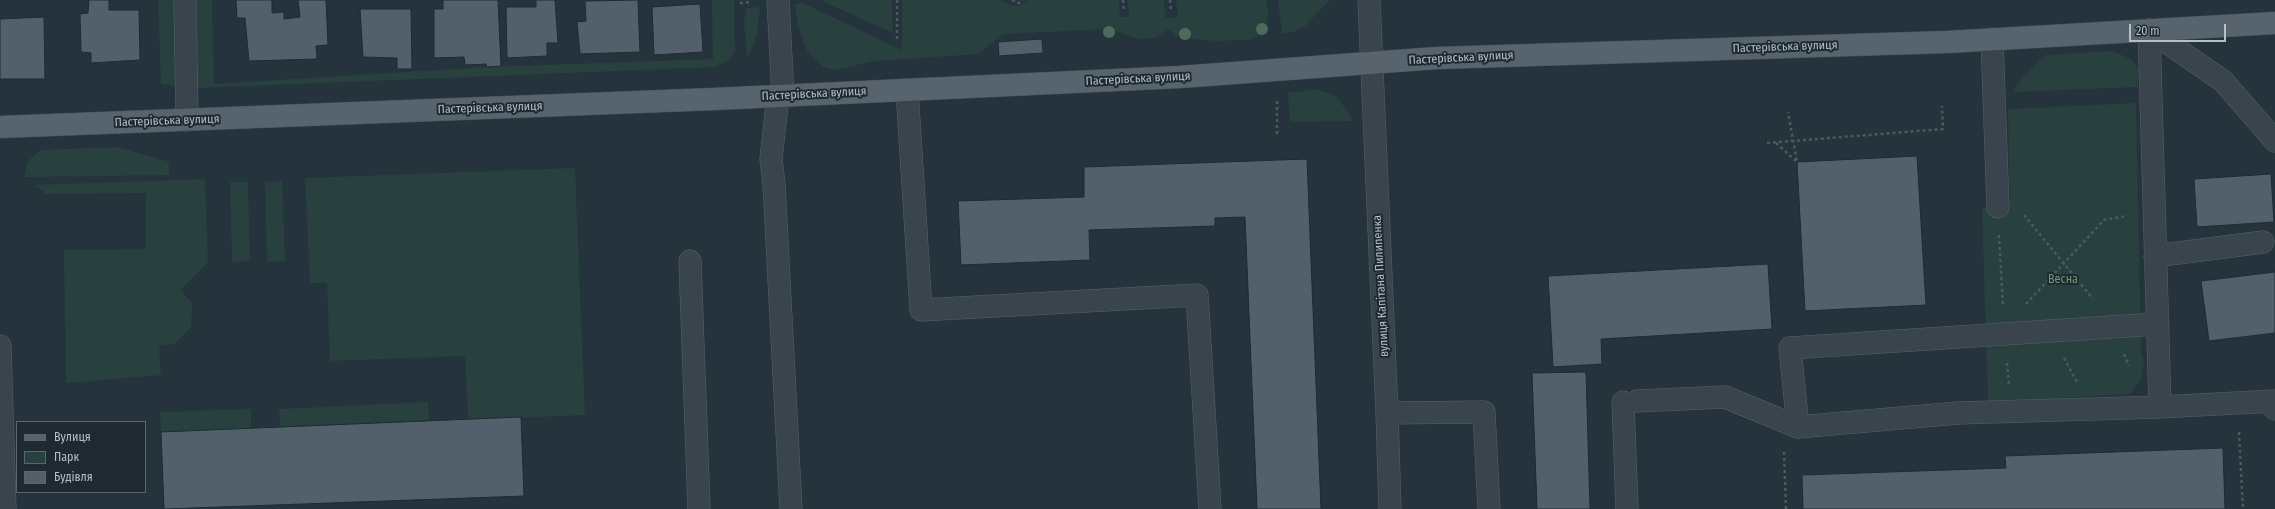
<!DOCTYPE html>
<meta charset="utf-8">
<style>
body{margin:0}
#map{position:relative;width:2275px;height:509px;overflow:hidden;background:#25333d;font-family:"Fira Sans Condensed",sans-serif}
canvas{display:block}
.legend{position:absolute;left:16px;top:421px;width:130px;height:72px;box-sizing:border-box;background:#1e2932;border:1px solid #5a656e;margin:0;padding:5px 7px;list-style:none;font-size:12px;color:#b5bfc8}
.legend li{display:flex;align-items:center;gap:8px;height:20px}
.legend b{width:20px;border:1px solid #5a656e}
.scale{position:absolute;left:2129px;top:24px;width:97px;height:18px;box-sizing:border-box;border:2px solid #b5bfc8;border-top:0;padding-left:5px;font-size:12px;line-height:14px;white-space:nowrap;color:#b5bfc8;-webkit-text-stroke:3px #1e2932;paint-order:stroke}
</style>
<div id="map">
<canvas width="2275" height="509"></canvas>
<ul class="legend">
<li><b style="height:5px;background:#57646d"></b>Вулиця</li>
<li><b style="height:11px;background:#28403e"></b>Парк</li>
<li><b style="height:11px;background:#51606a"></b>Будівля</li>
</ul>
<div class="scale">20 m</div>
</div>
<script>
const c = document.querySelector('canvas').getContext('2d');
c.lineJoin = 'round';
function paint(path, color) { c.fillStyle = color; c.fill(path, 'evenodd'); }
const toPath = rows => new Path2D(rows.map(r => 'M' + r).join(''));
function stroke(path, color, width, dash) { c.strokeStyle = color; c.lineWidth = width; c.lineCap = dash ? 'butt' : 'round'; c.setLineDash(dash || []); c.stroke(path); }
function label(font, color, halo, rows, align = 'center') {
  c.font = font + ' "Fira Sans Condensed",sans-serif'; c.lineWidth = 4; c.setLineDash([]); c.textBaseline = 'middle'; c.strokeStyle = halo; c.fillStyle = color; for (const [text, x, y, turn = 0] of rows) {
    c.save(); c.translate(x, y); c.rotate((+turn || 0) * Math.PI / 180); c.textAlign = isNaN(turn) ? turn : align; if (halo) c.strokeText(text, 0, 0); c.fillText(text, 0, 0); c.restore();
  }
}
paint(toPath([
 [158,0,175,0,178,86,161,84],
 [196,0,212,0,214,84,487,67,713,59,712,0,734,0,735,50,729,60,716,67,197,88],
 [820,0,892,0,893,33],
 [902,0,1001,0,1009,5,1019,6,1027,0,1119,0,1120,17,1129,17,1128,0,1164,0,1166,18,1178,17,1176,0,1266,0,1268,11,1266,33,1249,40,1215,41,1184,38,1176,36,1169,29,1156,38,1138,39,1110,29,1003,34,979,54,875,61,834,70,823,67,806,49,798,25,795,4,803,3,902,50],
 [1278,0,1330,0,1305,26,1293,32,1282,34],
 [760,7,757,35,749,56,747,55,744,22,747,8],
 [2112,51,2131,59,2138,68,2138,87,2013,92,2024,76,2046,55],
 [1316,89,1336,96,1348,112,1352,121,1290,122,1288,93],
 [2136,103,2141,352,2144,362,2141,379,2130,394,1988,402,1982,208,2010,206,2008,109],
 [117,147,170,162,169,175,24,177,28,161,40,150],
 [575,168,585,415,468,420,465,356,330,361,327,283,310,283,305,178],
 [205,179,208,262,181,290,192,303,191,327,174,344,159,346,161,375,66,383,64,250,146,249,146,193,45,194,35,185],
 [282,181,285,261,267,262,265,182],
 [230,182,248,182,250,261,232,262],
 [428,402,429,420,280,427,279,409],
 [251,409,251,429,161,432,160,412]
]), '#28403e');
const building = toPath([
 [89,0,109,0,109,10,139,10,140,60,91,63,91,53,81,52,80,14,88,13,89,0],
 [236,0,272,0,272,13,284,12,284,19,300,17,298,0,326,0,328,45,316,46,317,59,249,61,245,18,237,18,236,0],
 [443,0,498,0,501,66,487,67,486,64,465,65,464,57,434,58,434,9,443,9,443,0],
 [536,0,555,0,558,43,547,43,547,56,507,58,506,7,536,7,536,0],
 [638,0,640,52,580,54,577,22,586,21,585,1,638,0],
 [700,4,703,52,654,55,652,7,700,4],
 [360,9,411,9,412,69,397,69,397,58,363,57,360,9],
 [44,17,45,79,0,79,0,19,44,17],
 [1042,39,1043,53,999,56,998,42,1042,39],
 [1917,156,1926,305,1805,311,1797,162,1917,156],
 [1307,159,1321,509,1257,509,1245,217,1215,218,1215,226,1089,230,1090,260,961,265,958,201,1084,197,1084,167,1307,159],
 [2271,174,2274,222,2197,227,2194,179,2271,174],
 [1768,264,1772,329,1601,339,1602,364,1553,367,1548,276,1768,264],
 [2275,272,2275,333,2209,341,2201,281,2275,272],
 [1586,372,1590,509,1537,509,1532,373,1586,372],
 [521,417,524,496,164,509,161,432,521,417],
 [2223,448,2225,509,1803,509,1802,475,2006,468,2005,456,2223,448]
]);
paint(building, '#51606a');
stroke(building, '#202b34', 1);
const minor = toPath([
 [185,0,187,120],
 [778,0,783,96],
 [1369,0,1387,413,1390,509],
 [2149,30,2160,407,2274,401,2275,409],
 [2149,30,2223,81,2275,141],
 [1992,39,1998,207],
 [907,90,921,310,1197,295,1210,509],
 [778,96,771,159,774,184,791,509],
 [2155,256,2263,242],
 [690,261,699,509],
 [2157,324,1790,348,1798,427,1958,413,2160,407],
 [0,346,5,509],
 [1637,401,1725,397,1798,427],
 [1623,402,1627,509],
 [1387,413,1484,412,1489,509]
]);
const major = toPath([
 [0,127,714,99,1180,77,1437,58,1947,42,2275,23]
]);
stroke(minor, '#57626b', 23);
stroke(major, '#455059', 23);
stroke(toPath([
 [897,0,897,41],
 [1012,0,1019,3,1023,0],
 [1123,0,1124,12],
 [1170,0,1171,11],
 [740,3,750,2],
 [1277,134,1277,99],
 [1767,143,1943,129,1942,106],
 [1776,143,1797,162,1788,112],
 [2024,215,2093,299],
 [1999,235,2003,306],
 [2026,304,2104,220,2126,216],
 [2124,354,2129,366],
 [2064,358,2077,382],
 [2007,363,2009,384],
 [2239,432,2243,509],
 [1784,452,1786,509]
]), '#475c5c', 2.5, [3, 3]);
stroke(minor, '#39444d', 22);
stroke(major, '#57646d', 22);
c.fillStyle = '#4d6b5a';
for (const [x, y] of [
 [1262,29],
 [1109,32],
 [1185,34]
]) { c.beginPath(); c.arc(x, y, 6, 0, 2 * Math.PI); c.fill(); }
label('12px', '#b5bfc8', '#1e2932', [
 ["Пастерівська вулиця",1785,47,-2],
 ["Пастерівська вулиця",1461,58,-3],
 ["Пастерівська вулиця",1138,79,-3],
 ["Пастерівська вулиця",814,94,-3],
 ["Пастерівська вулиця",490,108,-2],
 ["Пастерівська вулиця",167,121,-2],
 ["вулиця Капітана Пилипенка",1381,286,-93]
]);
label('12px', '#6e9871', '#1e2932', [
 ["Весна",2063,280]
]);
</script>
